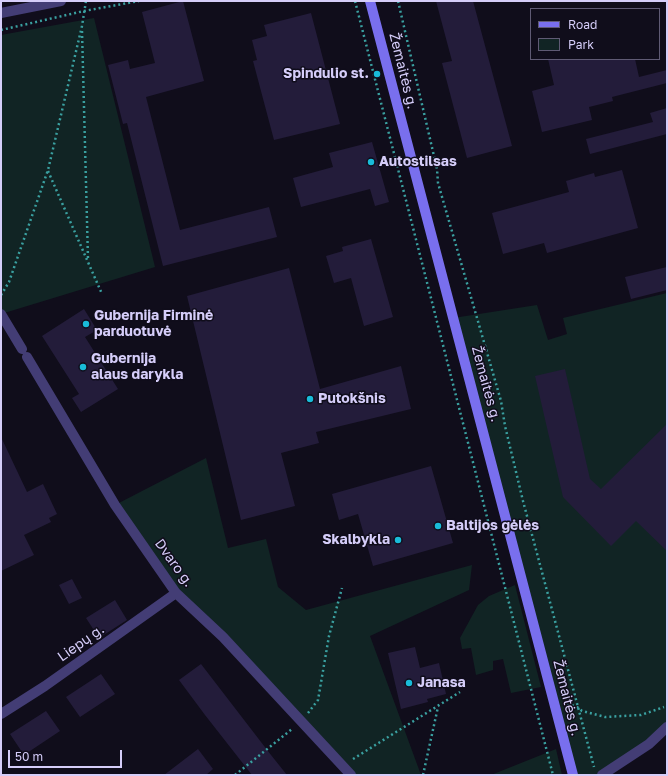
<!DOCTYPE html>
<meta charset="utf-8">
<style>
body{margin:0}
#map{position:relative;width:668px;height:776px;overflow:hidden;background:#100d1b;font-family:"Golos Text",sans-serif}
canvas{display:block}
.frame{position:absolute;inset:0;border:2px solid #d5cdf9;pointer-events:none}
.legend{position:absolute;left:530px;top:8px;width:130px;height:52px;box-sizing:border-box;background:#100d1b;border:1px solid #5f5a74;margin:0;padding:5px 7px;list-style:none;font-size:12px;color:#d5cdf9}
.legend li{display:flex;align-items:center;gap:8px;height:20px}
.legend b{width:20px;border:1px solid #5f5a74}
.scale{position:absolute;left:8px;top:750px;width:114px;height:18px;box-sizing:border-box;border:2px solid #d5cdf9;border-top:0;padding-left:5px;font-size:12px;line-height:14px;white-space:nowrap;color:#d5cdf9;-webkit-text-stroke:3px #100d1b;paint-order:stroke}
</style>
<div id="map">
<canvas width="668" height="776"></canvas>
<div class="frame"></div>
<ul class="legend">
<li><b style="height:5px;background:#796fee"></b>Road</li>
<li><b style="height:11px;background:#112424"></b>Park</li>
</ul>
<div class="scale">50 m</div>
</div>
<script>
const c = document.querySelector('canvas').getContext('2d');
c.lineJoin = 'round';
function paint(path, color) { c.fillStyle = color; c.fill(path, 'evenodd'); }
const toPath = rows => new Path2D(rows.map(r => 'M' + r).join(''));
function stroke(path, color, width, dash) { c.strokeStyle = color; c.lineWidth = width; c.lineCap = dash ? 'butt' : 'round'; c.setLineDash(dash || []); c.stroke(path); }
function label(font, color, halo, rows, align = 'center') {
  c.font = font + ' "Golos Text",sans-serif'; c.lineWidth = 3; c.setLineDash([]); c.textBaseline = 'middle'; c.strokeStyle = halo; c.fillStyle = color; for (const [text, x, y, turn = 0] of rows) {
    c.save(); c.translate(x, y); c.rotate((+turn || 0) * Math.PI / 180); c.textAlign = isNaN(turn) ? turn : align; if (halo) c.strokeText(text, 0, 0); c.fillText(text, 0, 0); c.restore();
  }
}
paint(toPath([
 [94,18,155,267,1,314,1,35],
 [667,293,667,727,602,775,573,775,453,318,537,305,548,340,567,334,563,318],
 [206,458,228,548,266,539,278,587,306,610,472,565,469,590,370,636,421,775,351,775,176,593,115,505],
 [515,585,541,687,511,693,503,659,493,661,493,670,476,675,471,648,462,649,460,638,478,605,489,596],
 [556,749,562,775,491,775]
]), '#112424');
paint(toPath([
 [183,1,204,81,146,97,180,230,269,207,277,237,163,266,127,123,123,124,108,65,128,60,130,69,155,63,142,12],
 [436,1,473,1,512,146,467,158,442,63,452,61],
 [311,13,340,124,274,140,253,61,257,60,252,40,267,36,264,25],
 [548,59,635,59,639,77,667,70,667,83,612,97,613,101,589,107,592,120,542,132,532,91,554,85],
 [667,108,667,134,590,154,586,139,653,122,650,113],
 [372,142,389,202,375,206,370,189,301,207,293,178,333,167,329,153],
 [622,170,638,228,547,253,544,243,503,254,492,213,569,192,566,181,594,173,595,177],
 [371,239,393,317,364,326,351,278,334,283,326,256,343,251,342,247],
 [667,267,667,290,631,299,625,277],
 [289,268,320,389,401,366,411,409,316,432,319,443,281,453,295,506,241,520,187,296],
 [84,309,97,330,85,337,118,389,81,412,72,398,79,394,42,336],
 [565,369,590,479,601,489,667,424,667,551,636,521,611,546,563,497,535,376],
 [1,437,27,492,43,484,57,514,49,518,51,522,24,535,34,555,1,571],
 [431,466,453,543,373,566,358,514,339,520,332,494],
 [72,579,82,598,69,604,59,585],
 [115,600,127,620,99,638,86,618],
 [415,647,420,668,439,663,446,694,427,699,428,702,401,709,388,653],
 [201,664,271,755,287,775,252,775,205,715,179,680],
 [101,674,115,694,80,717,66,697],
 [46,711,60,731,24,755,10,734],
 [198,749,213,769,206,775,164,775]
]), '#231c3a');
stroke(toPath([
 [355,1,553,775],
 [398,1,437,169,438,183,501,401,505,426,523,501,594,767],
 [1,30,84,11,139,1],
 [82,31,88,259],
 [48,171,102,294],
 [1,295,9,282,48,170,82,26,86,1],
 [567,705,576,706,582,711,605,717,641,715,664,707],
 [308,713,318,700,329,636,342,588],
 [353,759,460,692],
 [235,775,292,729],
 [423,775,438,707]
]), '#3aa0a0', 2.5, [2, 3]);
stroke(toPath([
 [1,13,61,1],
 [1,314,22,349],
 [27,357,115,505,176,593,223,637,351,775],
 [1,714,45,686,176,593],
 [602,775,649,744,667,727]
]), '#433d75', 10);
stroke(toPath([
 [370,1,573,775]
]), '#796fee', 10);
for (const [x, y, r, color] of [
 [377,74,4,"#19bcd9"],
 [371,162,4,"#19bcd9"],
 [86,324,4,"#19bcd9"],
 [83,367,4,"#19bcd9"],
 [310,399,4,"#19bcd9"],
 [438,526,4,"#19bcd9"],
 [398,540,4,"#19bcd9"],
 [409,683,4,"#19bcd9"]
]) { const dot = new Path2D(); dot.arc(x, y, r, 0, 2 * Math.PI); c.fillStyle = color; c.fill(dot); stroke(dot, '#100d1b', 1.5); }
label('14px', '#d5cdf9', '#100d1b', [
 ["Žemaitės g.",403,71,76],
 ["Žemaitės g.",486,384,75],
 ["Dvaro g.",174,563,54],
 ["Liepų g.",81,643,-35],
 ["Žemaitės g.",567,698,76]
]);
label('bold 14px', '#d5cdf9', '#100d1b', [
 ["Spindulio st.",369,74,"right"],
 ["Autostilsas",379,162],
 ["Gubernija Firminė",94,316],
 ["parduotuvė",94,332],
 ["Gubernija",91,359],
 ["alaus darykla",91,375],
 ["Putokšnis",318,399],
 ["Baltijos gėlės",446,526],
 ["Skalbykla",390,540,"right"],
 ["Janasa",417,683]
], 'left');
</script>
